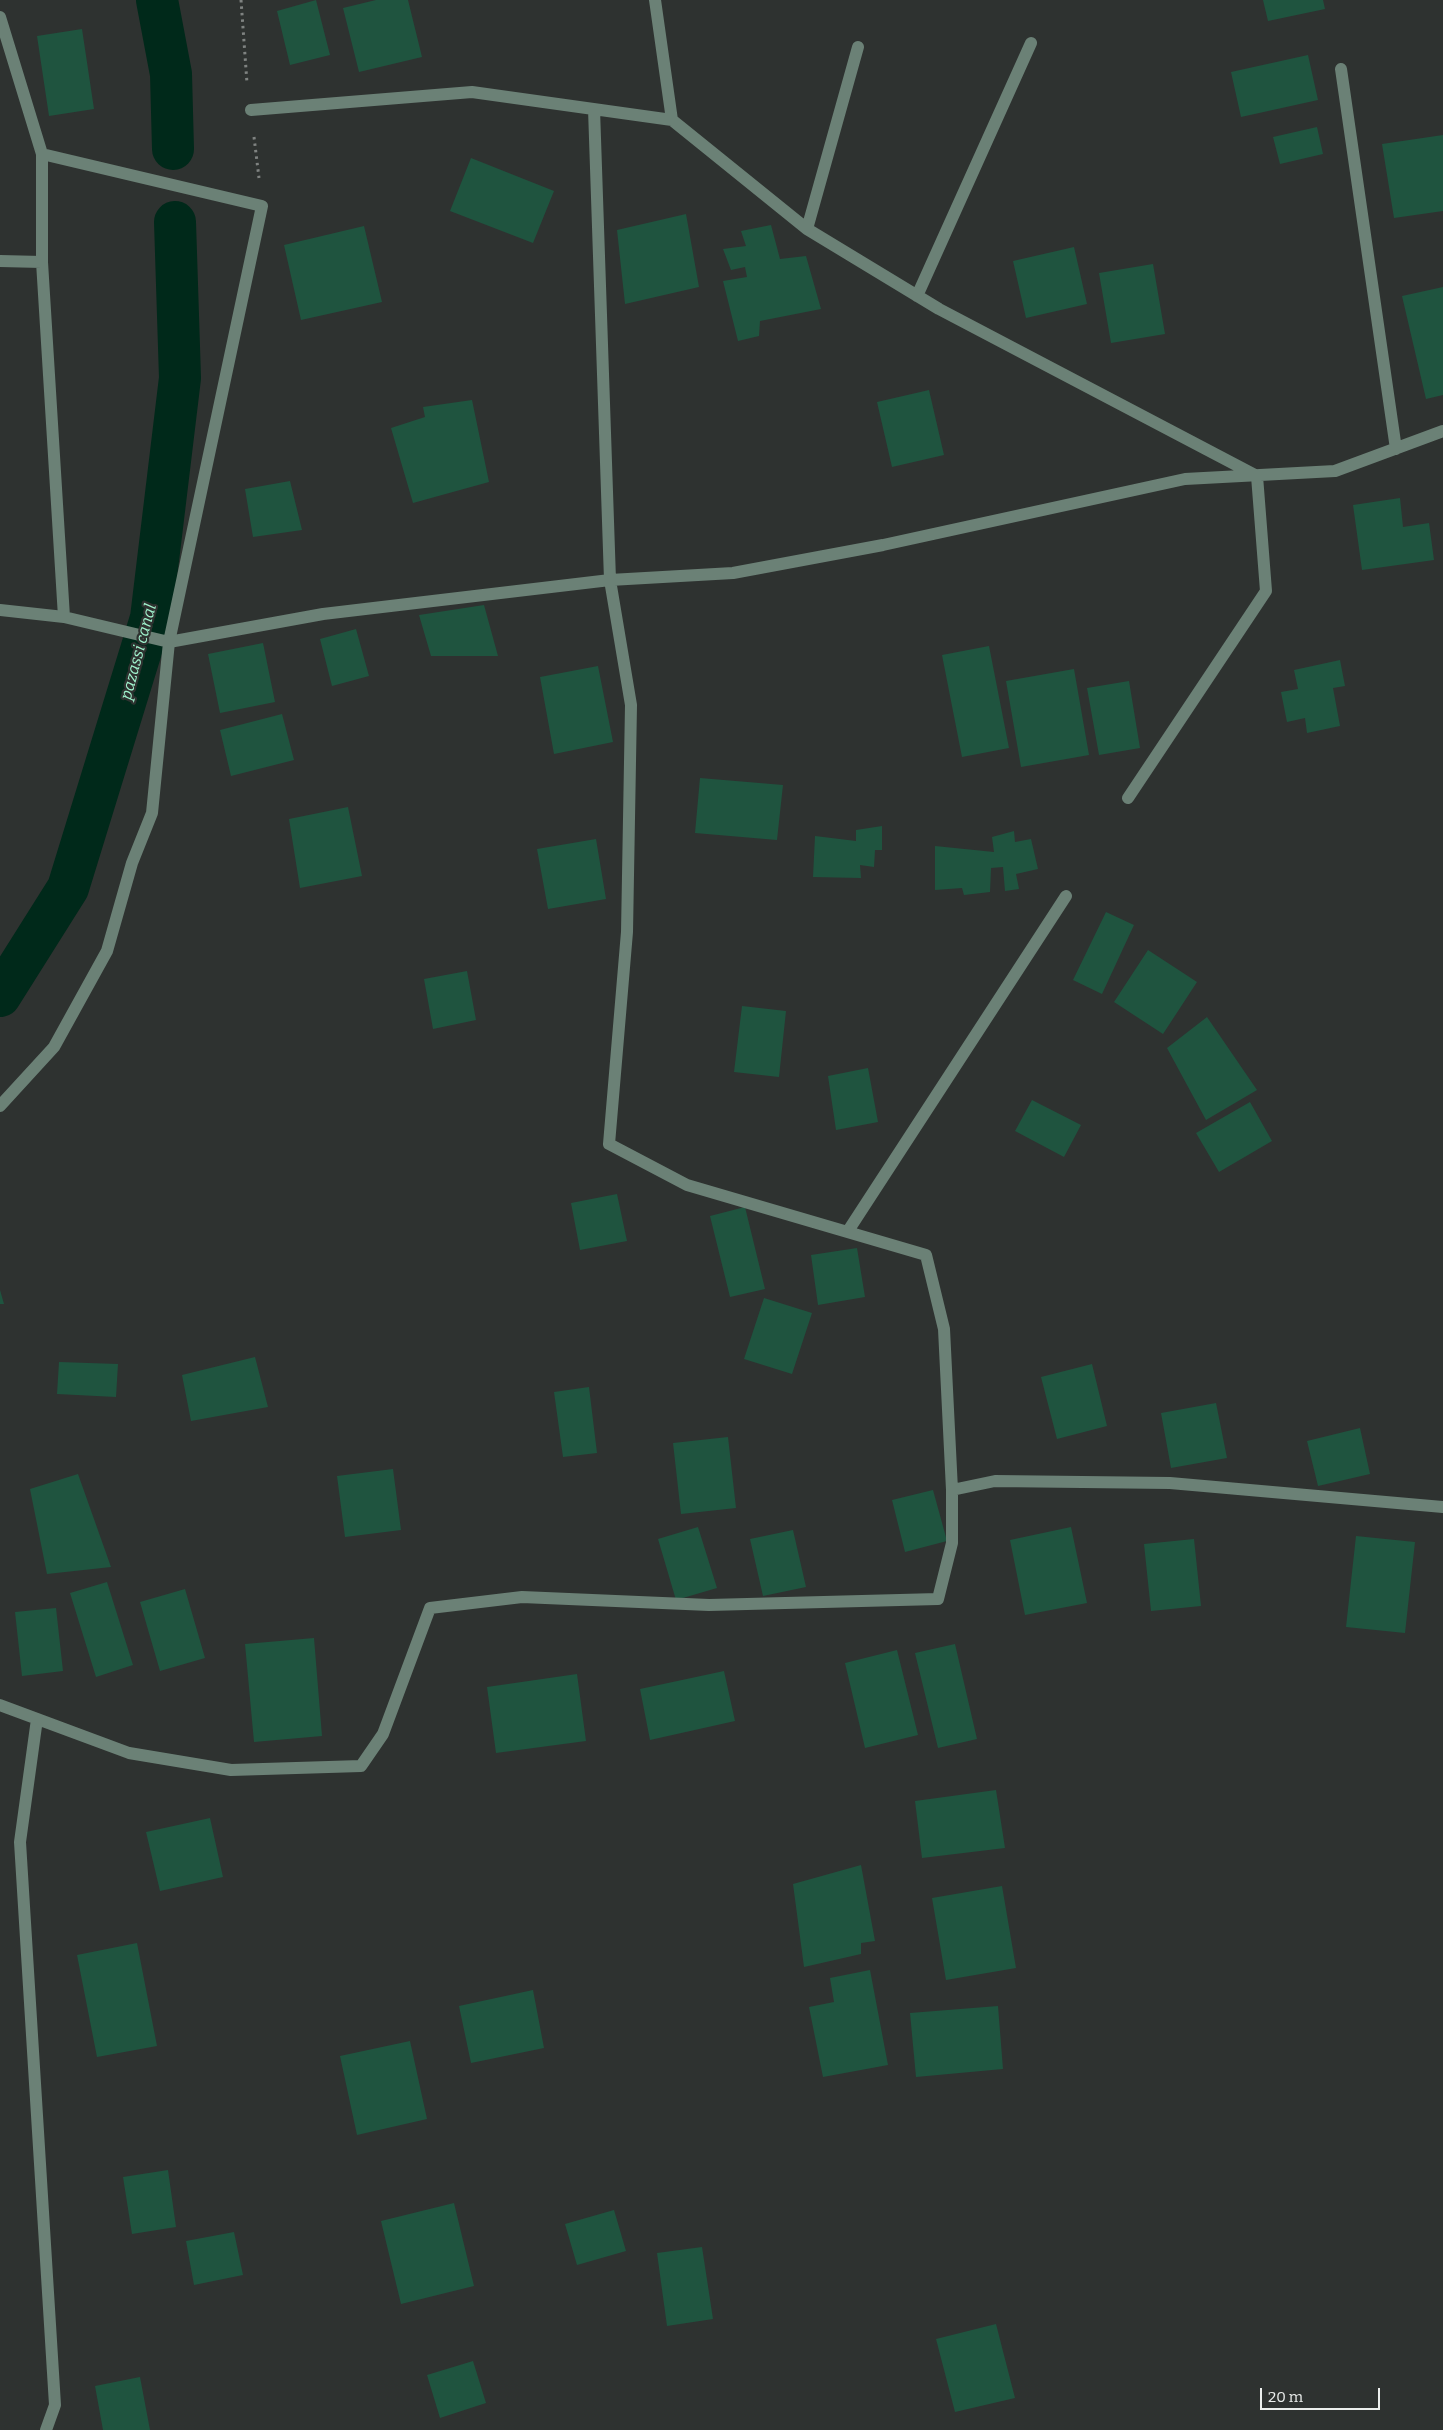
<!DOCTYPE html>
<style>
body{margin:0}
#map{position:relative;width:1443px;height:2430px;overflow:hidden;background:#2e3230;font-family:Bitter,serif}
canvas{display:block}
.scale{position:absolute;left:1260px;top:2388px;width:120px;height:22px;box-sizing:border-box;border:2px solid #ecefed;border-top:0;padding-left:6px;font-size:15px;line-height:18px;white-space:nowrap;color:#ecefed;-webkit-text-stroke:4px #2e3230;paint-order:stroke}
</style>
<div id="map">
<canvas width="1443" height="2430"></canvas>
<div class="scale">20 m</div>
</div>
<script>
const c = document.querySelector('canvas').getContext('2d');
c.lineJoin = 'round';
const toPath = rows => new Path2D(rows.map(r => 'M' + r).join(''));
function stroke(path, color, width, dash) { c.strokeStyle = color; c.lineWidth = width; c.lineCap = dash ? 'butt' : 'round'; c.setLineDash(dash || []); c.stroke(path); }
function paint(path, color) { c.fillStyle = color; c.fill(path, 'evenodd'); }
function label(font, color, halo, rows, align = 'center') {
  c.font = font + ' Bitter,serif'; c.lineWidth = 4.5; c.setLineDash([]); c.textBaseline = 'middle'; c.strokeStyle = halo; c.fillStyle = color; for (const [text, x, y, turn = 0] of rows) {
    c.save(); c.translate(x, y); c.rotate((+turn || 0) * Math.PI / 180); c.textAlign = isNaN(turn) ? turn : align; if (halo) c.strokeText(text, 0, 0); c.fillText(text, 0, 0); c.restore();
  }
}
stroke(toPath([
 [157,0,171,74,173,149],
 [0,996,68,888,151,618,180,378,175,222]
]), '#00291a', 42);
paint(toPath([
 [316,0,330,55,290,65,277,11],
 [376,0,408,0,422,57,359,72,343,8],
 [1263,0,1323,0,1325,9,1268,21],
 [82,29,94,109,49,116,37,36],
 [1308,55,1318,100,1241,117,1231,72],
 [1317,127,1323,154,1280,164,1273,137],
 [1443,135,1443,211,1394,218,1382,144],
 [471,158,554,191,533,243,450,211],
 [686,214,699,287,625,304,617,230],
 [771,225,780,259,806,256,821,309,760,321,759,336,738,341,723,281,747,277,745,267,731,270,723,249,746,246,741,231],
 [364,226,382,302,301,320,284,245],
 [1074,247,1087,304,1026,318,1013,261],
 [1153,264,1165,334,1111,343,1099,273],
 [1443,287,1443,395,1426,399,1402,296],
 [929,390,944,455,892,467,877,402],
 [472,400,489,482,413,503,391,428,425,417,423,407],
 [290,481,302,530,253,537,245,489],
 [1400,498,1403,527,1429,523,1434,560,1362,570,1353,505],
 [484,605,498,656,431,656,419,615],
 [356,629,369,676,332,686,320,639],
 [263,643,275,702,220,713,208,654],
 [989,646,1009,748,962,757,942,655],
 [1340,660,1345,686,1333,688,1340,726,1307,733,1305,718,1287,722,1281,692,1298,689,1294,670],
 [598,666,613,742,554,754,540,677],
 [1074,669,1089,755,1021,767,1006,681],
 [1129,681,1140,748,1099,755,1087,688],
 [282,714,294,760,231,776,220,730],
 [700,778,783,785,777,840,695,833],
 [348,807,362,876,300,888,289,819],
 [882,826,882,850,875,850,874,867,860,865,861,878,813,877,815,836,856,841,856,830],
 [1014,831,1015,842,1031,839,1038,869,1016,874,1019,889,1005,891,1003,867,991,868,990,892,964,895,962,888,935,890,935,846,994,852,992,837],
 [596,839,606,899,548,909,537,849],
 [1106,912,1134,925,1102,994,1073,980],
 [1148,950,1197,982,1163,1034,1114,1002],
 [467,971,476,1020,433,1029,424,979],
 [742,1006,786,1011,779,1077,734,1072],
 [1207,1017,1257,1090,1206,1120,1167,1048],
 [868,1068,878,1122,836,1130,828,1076],
 [1032,1100,1081,1125,1064,1157,1015,1131],
 [1250,1102,1272,1141,1219,1172,1196,1133],
 [617,1194,627,1241,580,1250,571,1203],
 [745,1207,765,1289,730,1297,710,1216],
 [857,1248,865,1297,818,1305,811,1255],
 [0,1290,4,1304,0,1304],
 [764,1298,812,1313,792,1374,744,1359],
 [255,1357,268,1407,191,1421,182,1375],
 [59,1362,118,1364,116,1397,57,1394],
 [1092,1364,1107,1426,1057,1439,1041,1377],
 [589,1387,597,1453,563,1457,554,1392],
 [1216,1403,1227,1458,1171,1468,1161,1413],
 [1360,1428,1370,1474,1318,1486,1307,1441],
 [728,1437,736,1508,681,1514,673,1443],
 [393,1469,401,1530,345,1537,337,1476],
 [78,1474,111,1567,47,1574,30,1489],
 [933,1490,947,1541,905,1552,892,1500],
 [698,1527,717,1588,676,1600,658,1539],
 [1071,1527,1087,1603,1025,1615,1010,1540],
 [793,1530,806,1587,763,1596,750,1539],
 [1356,1536,1415,1542,1405,1633,1346,1627],
 [1194,1539,1201,1606,1151,1611,1144,1544],
 [107,1582,133,1665,96,1677,70,1593],
 [185,1589,205,1658,160,1671,140,1602],
 [56,1608,63,1671,22,1676,15,1612],
 [314,1638,322,1736,254,1742,245,1644],
 [955,1644,977,1739,938,1748,915,1653],
 [897,1650,918,1735,865,1748,845,1663],
 [724,1671,735,1721,650,1740,640,1689],
 [577,1674,586,1741,496,1753,487,1687],
 [996,1790,1005,1848,922,1858,915,1801],
 [210,1818,223,1877,160,1891,146,1832],
 [861,1865,875,1941,861,1943,861,1954,804,1967,793,1884],
 [1002,1886,1016,1968,946,1980,932,1898],
 [137,1943,157,2046,97,2057,77,1955],
 [870,1970,888,2065,823,2077,809,2007,834,2002,830,1978],
 [533,1990,544,2048,471,2063,459,2006],
 [998,2006,1003,2069,916,2077,910,2013],
 [410,2041,427,2119,357,2135,340,2056],
 [168,2170,176,2227,132,2234,123,2177],
 [454,2203,474,2286,401,2304,381,2221],
 [614,2210,626,2251,577,2265,565,2224],
 [234,2232,243,2275,194,2285,186,2241],
 [702,2247,713,2319,667,2326,657,2253],
 [996,2324,1015,2398,955,2412,936,2339],
 [473,2361,486,2403,440,2418,427,2375],
 [140,2377,150,2430,103,2430,95,2386]
]), '#1f543f');
stroke(toPath([
 [241,0,247,83],
 [254,137,259,178]
]), '#7f8381', 3, [2.5, 4]);
stroke(toPath([
 [655,0,672,120],
 [0,17,42,154,262,206,169,642,64,617,0,610],
 [1341,69,1396,449],
 [594,109,610,580,631,705,627,932,609,1144,687,1185,926,1255,944,1329,952,1490],
 [251,110,472,92,672,120,807,229,939,309,1257,476,1266,591,1128,798],
 [807,229,858,47],
 [0,261,42,262,42,154],
 [42,262,64,617],
 [917,296,1031,43],
 [0,1106,54,1047,107,951,132,863,152,813,169,642,323,614,610,580,733,573,883,545,1185,479,1335,471,1443,431],
 [848,1231,1066,896],
 [0,1705,129,1753,231,1770,361,1766,383,1734,430,1608,522,1597,709,1605,938,1599,952,1543,952,1490,995,1481,1170,1483,1443,1507],
 [37,1719,20,1842,55,2405,46,2430]
]), '#6b8176', 12);
label('italic 16px', '#a1f4ce', '#2e3230', [
 ["pazassi canal",139,652,-75]
]);
</script>
